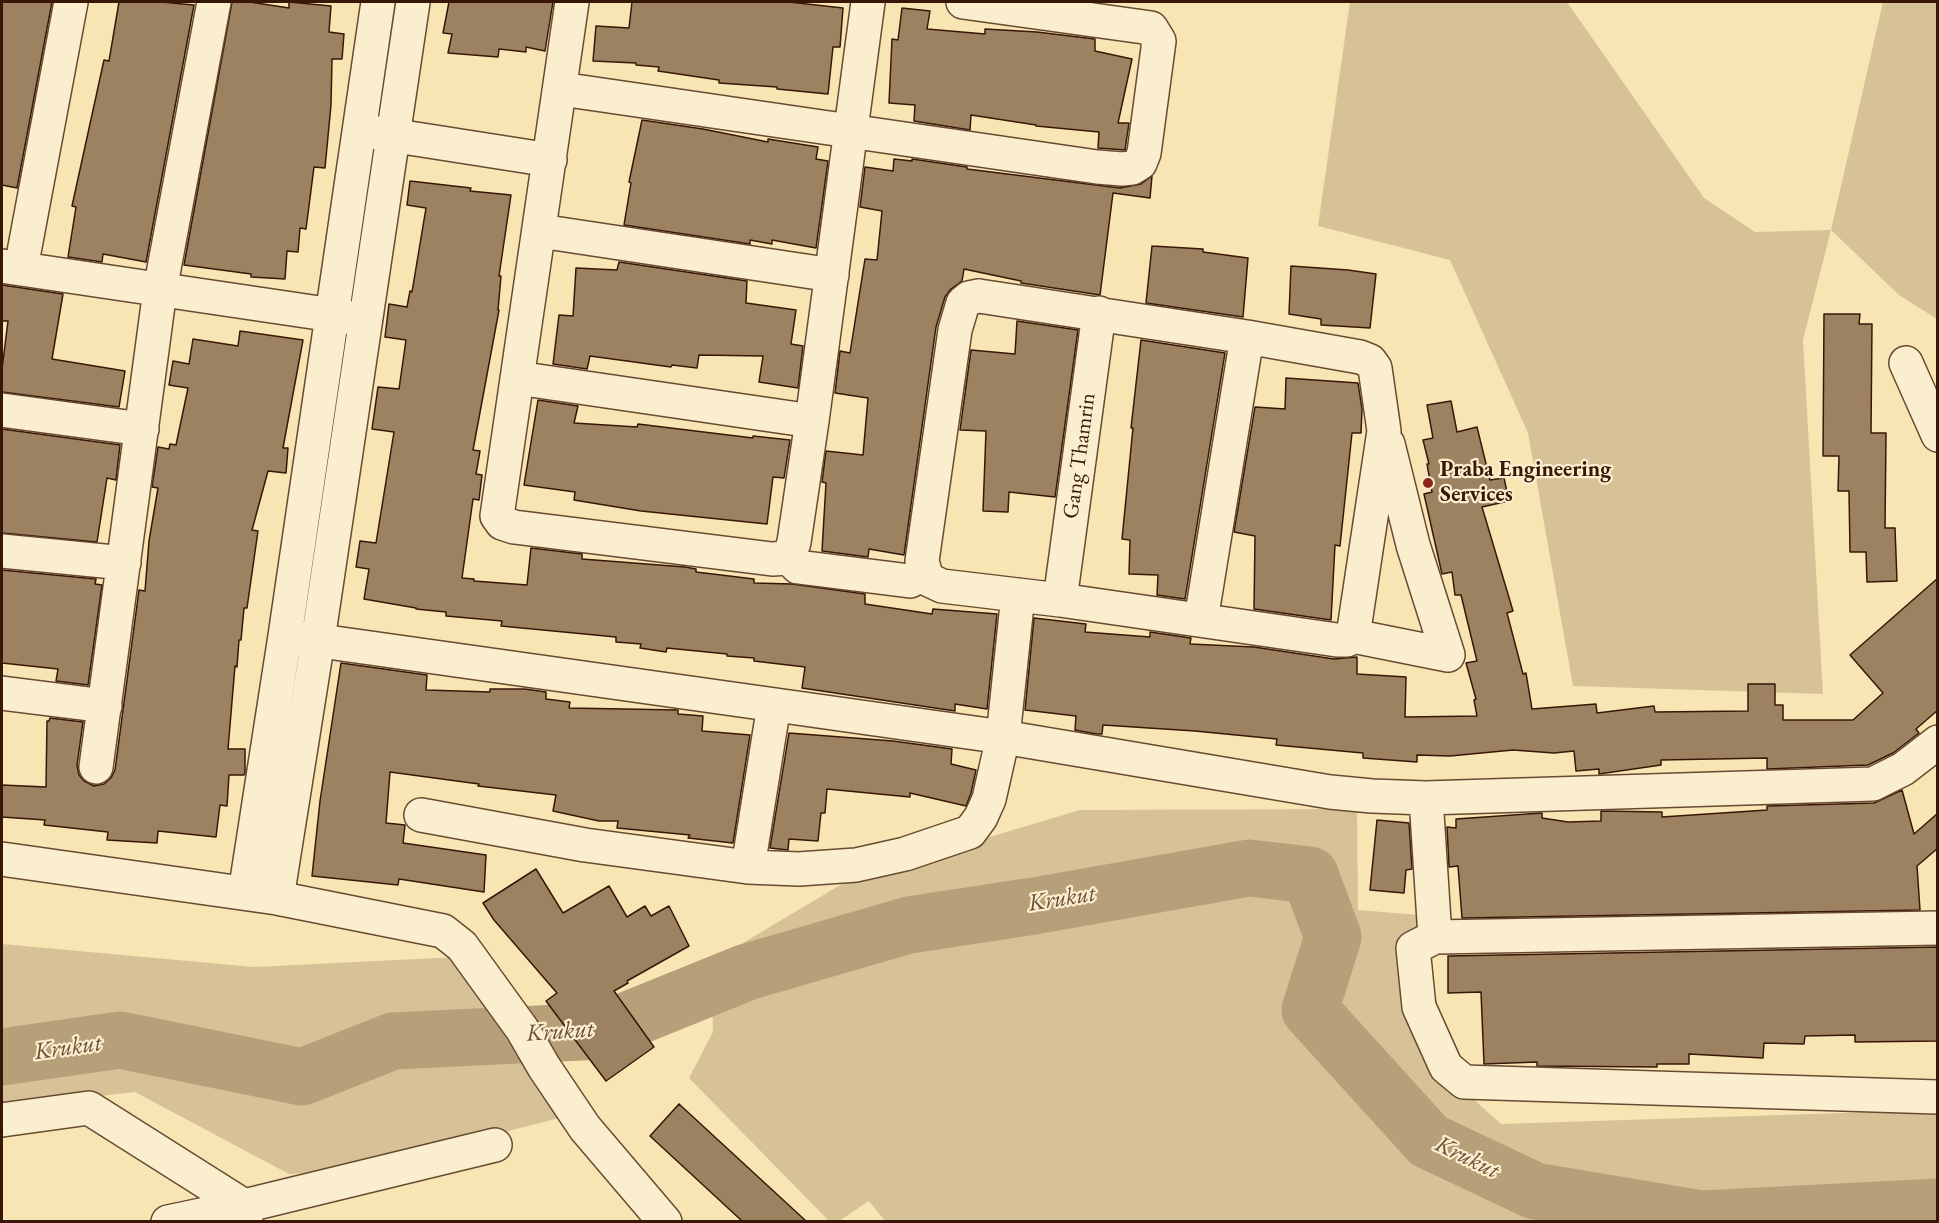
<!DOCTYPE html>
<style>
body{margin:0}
#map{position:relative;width:1939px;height:1223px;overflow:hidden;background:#f8e5b4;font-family:"EB Garamond",serif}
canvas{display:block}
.frame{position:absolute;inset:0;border:3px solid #381707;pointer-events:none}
</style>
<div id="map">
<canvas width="1939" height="1223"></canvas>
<div class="frame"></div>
</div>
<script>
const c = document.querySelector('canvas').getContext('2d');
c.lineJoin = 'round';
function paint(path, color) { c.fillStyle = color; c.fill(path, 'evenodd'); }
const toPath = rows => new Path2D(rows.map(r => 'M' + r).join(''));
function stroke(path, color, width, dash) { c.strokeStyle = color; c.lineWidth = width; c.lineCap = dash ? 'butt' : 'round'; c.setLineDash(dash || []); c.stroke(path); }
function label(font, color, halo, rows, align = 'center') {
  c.font = font + ' "EB Garamond",serif'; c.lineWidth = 4.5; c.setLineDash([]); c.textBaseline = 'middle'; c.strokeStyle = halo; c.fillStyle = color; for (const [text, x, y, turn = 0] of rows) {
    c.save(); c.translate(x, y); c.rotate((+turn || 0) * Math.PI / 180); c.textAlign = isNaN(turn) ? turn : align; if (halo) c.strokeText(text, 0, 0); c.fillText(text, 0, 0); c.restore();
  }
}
paint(toPath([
 [1350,2,1567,2,1704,198,1755,232,1831,230,1883,2,1937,2,1937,319,1899,295,1831,230,1803,340,1823,694,1573,686,1528,433,1450,260,1318,226],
 [1357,809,1358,910,1419,915,1441,1070,1501,1124,1937,1110,1937,1221,886,1222,869,1201,839,1221,829,1221,689,1078,713,1032,711,962,852,878,1080,810],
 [2,944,254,967,458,957,567,1116,352,1171,289,1174,135,1092,2,1107]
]), '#d7c297');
stroke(toPath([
 [2,1057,120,1040,302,1077,393,1041,601,1031,747,972,909,925,1034,906,1249,868,1310,875,1333,937,1310,1010,1429,1141,1535,1191,1702,1219,1938,1207]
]), '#b79f79', 57);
const building = toPath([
 [2,2,52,2,17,188,2,185,2,2],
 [119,2,161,2,194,5,146,262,103,254,102,262,68,257,76,207,72,206,104,60,109,61,119,2],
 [232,2,250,2,289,8,289,2,331,6,329,32,344,34,342,59,332,59,331,105,325,168,314,167,306,229,300,228,298,252,287,251,285,279,251,277,251,274,184,265,232,2],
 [449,2,553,2,545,51,526,47,526,52,499,49,498,57,448,53,452,34,443,33,449,2],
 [632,2,789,2,843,8,840,47,833,47,828,94,777,89,777,87,719,83,719,80,658,71,659,67,636,65,636,63,593,61,596,26,629,28,632,2],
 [902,8,930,11,927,29,985,34,985,29,1037,32,1095,39,1095,51,1132,59,1118,123,1129,123,1125,150,1098,148,1099,132,1036,126,1036,125,971,115,970,130,914,121,915,105,889,103,892,39,898,40,902,8],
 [642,120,703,129,768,142,768,139,818,147,816,159,828,161,816,248,772,240,772,244,750,240,750,244,624,225,631,183,629,182,642,120],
 [894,159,912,161,912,159,967,167,967,169,1120,188,1141,184,1152,176,1150,198,1113,193,1100,295,1021,283,1021,281,964,269,962,281,951,289,945,297,936,327,904,555,869,549,868,557,822,551,826,483,822,482,826,451,863,455,868,398,835,393,840,351,850,353,865,259,877,260,882,211,860,207,865,167,893,171,894,159],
 [410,181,471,188,470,191,511,195,499,276,501,276,498,310,499,310,473,450,480,451,476,474,482,475,479,500,473,499,462,578,474,579,474,581,527,585,531,548,582,554,582,559,685,567,696,569,696,572,754,579,754,583,792,584,865,594,865,604,932,614,933,609,997,614,987,709,955,704,955,711,802,688,805,667,754,661,754,658,727,656,727,654,667,648,666,652,640,648,641,644,616,642,616,637,501,626,502,621,446,616,446,612,416,609,416,608,364,599,369,569,356,567,360,541,376,543,394,432,372,429,378,387,399,389,406,340,385,337,389,304,407,307,410,291,412,292,426,208,407,205,410,181],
 [1152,246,1203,249,1203,252,1248,258,1243,317,1146,303,1152,246],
 [619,262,747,281,746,303,796,310,791,344,803,346,798,388,759,382,763,356,699,355,697,368,672,365,671,367,590,356,587,369,553,364,559,315,573,316,576,268,617,270,619,262],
 [1291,266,1348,270,1376,274,1370,328,1321,325,1321,319,1289,314,1291,266],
 [2,285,63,294,52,359,125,371,119,407,2,392,2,369,8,321,2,321,2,285],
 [1824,314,1860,314,1859,324,1872,324,1871,433,1886,433,1885,528,1895,528,1897,581,1867,582,1866,552,1850,552,1849,491,1838,491,1839,456,1823,456,1824,314],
 [1017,321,1078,330,1055,497,1009,492,1008,512,983,511,986,431,960,430,971,350,1015,354,1017,321],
 [240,331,303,340,283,448,288,448,286,473,268,471,252,530,258,531,247,608,244,608,241,640,239,640,237,667,235,666,228,749,245,749,245,773,244,775,229,775,227,806,220,805,216,837,158,831,157,843,107,840,108,832,44,825,45,820,2,817,2,785,46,787,47,721,49,721,50,718,83,722,77,765,79,775,84,781,94,786,104,784,111,778,115,770,139,590,145,591,149,541,158,488,152,487,158,447,169,449,170,444,176,445,188,388,169,385,173,361,189,364,193,339,238,346,240,331],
 [1141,340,1225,353,1185,599,1157,595,1158,575,1129,574,1130,540,1122,539,1133,428,1131,428,1141,340],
 [1286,378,1358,383,1362,409,1361,433,1352,433,1340,546,1335,545,1331,620,1254,609,1255,536,1234,532,1255,407,1285,409,1286,378],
 [538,400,578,406,574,423,637,427,638,424,753,438,753,436,790,440,784,478,773,477,767,524,641,511,574,500,575,492,524,485,538,400],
 [1451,401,1457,432,1477,427,1490,480,1504,478,1509,501,1482,507,1513,611,1507,613,1523,674,1526,673,1532,709,1596,704,1597,713,1654,706,1655,712,1748,711,1748,684,1775,684,1775,705,1783,705,1783,720,1853,720,1883,693,1850,655,1938,578,1938,710,1916,729,1919,733,1893,753,1868,765,1767,769,1767,758,1661,760,1661,765,1599,774,1599,769,1576,771,1574,751,1554,753,1513,750,1450,756,1417,755,1417,762,1363,758,1363,753,1276,745,1277,739,1195,731,1103,725,1102,734,1096,734,1075,730,1076,716,1025,710,1034,618,1086,624,1085,632,1150,637,1150,632,1191,638,1190,644,1254,647,1334,659,1357,657,1357,674,1406,677,1405,717,1477,716,1474,700,1476,699,1466,663,1477,661,1461,595,1455,595,1452,572,1442,574,1424,494,1432,492,1427,464,1429,464,1423,440,1433,438,1427,405,1451,401],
 [2,429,120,445,116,480,107,478,97,542,2,533,2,429],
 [2,570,96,579,95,584,102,585,88,685,56,681,58,669,2,663,2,570],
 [341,663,427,675,426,690,490,692,490,689,525,689,546,692,546,699,570,702,569,708,678,710,678,714,703,716,702,731,750,735,733,843,688,838,690,835,617,828,618,821,599,821,553,811,556,795,478,786,479,784,390,772,386,823,405,825,403,843,486,855,484,892,399,879,398,885,312,876,320,801,341,663],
 [789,733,893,741,952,749,951,764,976,770,971,793,966,806,910,793,910,797,827,789,825,813,821,813,818,841,789,839,788,850,770,848,789,733],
 [1902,790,1914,834,1938,813,1938,848,1917,866,1920,910,1462,918,1458,866,1449,867,1447,827,1456,828,1456,819,1542,813,1542,818,1568,822,1601,821,1601,811,1662,812,1662,817,1767,810,1767,806,1874,803,1902,790],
 [1377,820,1409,823,1412,869,1406,870,1404,893,1370,890,1377,820],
 [536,869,563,913,609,886,627,917,645,906,651,916,669,906,689,946,627,981,628,983,614,991,654,1047,606,1081,546,1001,557,993,494,920,483,903,536,869],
 [1938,947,1938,1041,1855,1042,1855,1035,1805,1036,1804,1044,1764,1043,1763,1058,1689,1054,1689,1064,1657,1064,1657,1067,1537,1066,1537,1062,1484,1064,1481,992,1448,993,1448,956,1938,947],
 [679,1104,806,1221,742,1221,650,1136,679,1104]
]);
paint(building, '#9c8261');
stroke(building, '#381707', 1.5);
const minor = toPath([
 [572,2,497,516,502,523,514,527,772,559,789,558,794,542,812,421,868,2],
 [561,89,1097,167,1122,169,1132,168,1140,163,1144,153,1159,41,1151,28,963,2],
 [371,132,550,160],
 [540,231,832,275],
 [2,266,353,318],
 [21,268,71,2],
 [979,296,1247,337,1360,357,1370,361,1375,368,1384,431,1353,636,1347,640,1337,640,1060,600,942,586,927,579,922,561,955,330,963,303,969,298,979,296],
 [1906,363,1938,435],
 [517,378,812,421],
 [2,410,142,429],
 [2,551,124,563],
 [789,558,798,567,910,581,925,573],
 [1060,600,1099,313],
 [1201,620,1247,337],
 [285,636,1003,737,1330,792,1372,796,1426,798,1873,784,1903,769,1938,742],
 [1353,636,1448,655,1413,545,1388,444],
 [2,693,105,706],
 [96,767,160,290,214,2],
 [1426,798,1435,937],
 [421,815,585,845,748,867,799,869,856,865,905,854,970,832,981,817,989,799,1003,737,1018,595],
 [2,859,277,898,443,931,462,946,522,1029,544,1067,585,1128,665,1222],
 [748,867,774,705],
 [245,893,285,636,378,2],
 [277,898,318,640,413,2],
 [1938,928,1435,937,1413,948,1419,1007,1446,1067,1464,1082,1938,1097],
 [2,1120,89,1108,244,1206,246,1217],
 [168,1222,244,1206,495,1145]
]);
stroke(minor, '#684a32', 36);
stroke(minor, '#faeece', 33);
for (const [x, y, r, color] of [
 [1428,483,6,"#8f2418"]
]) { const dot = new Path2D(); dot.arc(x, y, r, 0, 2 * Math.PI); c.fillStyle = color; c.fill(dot); stroke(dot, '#faeece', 2); }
label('22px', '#381707', '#faeece', [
 ["Gang Thamrin",1080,456,-82]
]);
label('bold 22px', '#381707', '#faeece', [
 ["Praba Engineering",1440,470],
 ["Services",1440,495]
], 'left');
label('italic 24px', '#6b4d35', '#faeece', [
 ["Krukut",1062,899,-9],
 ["Krukut",560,1032,-4],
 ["Krukut",68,1048,-8],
 ["Krukut",1467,1158,26]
]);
</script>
